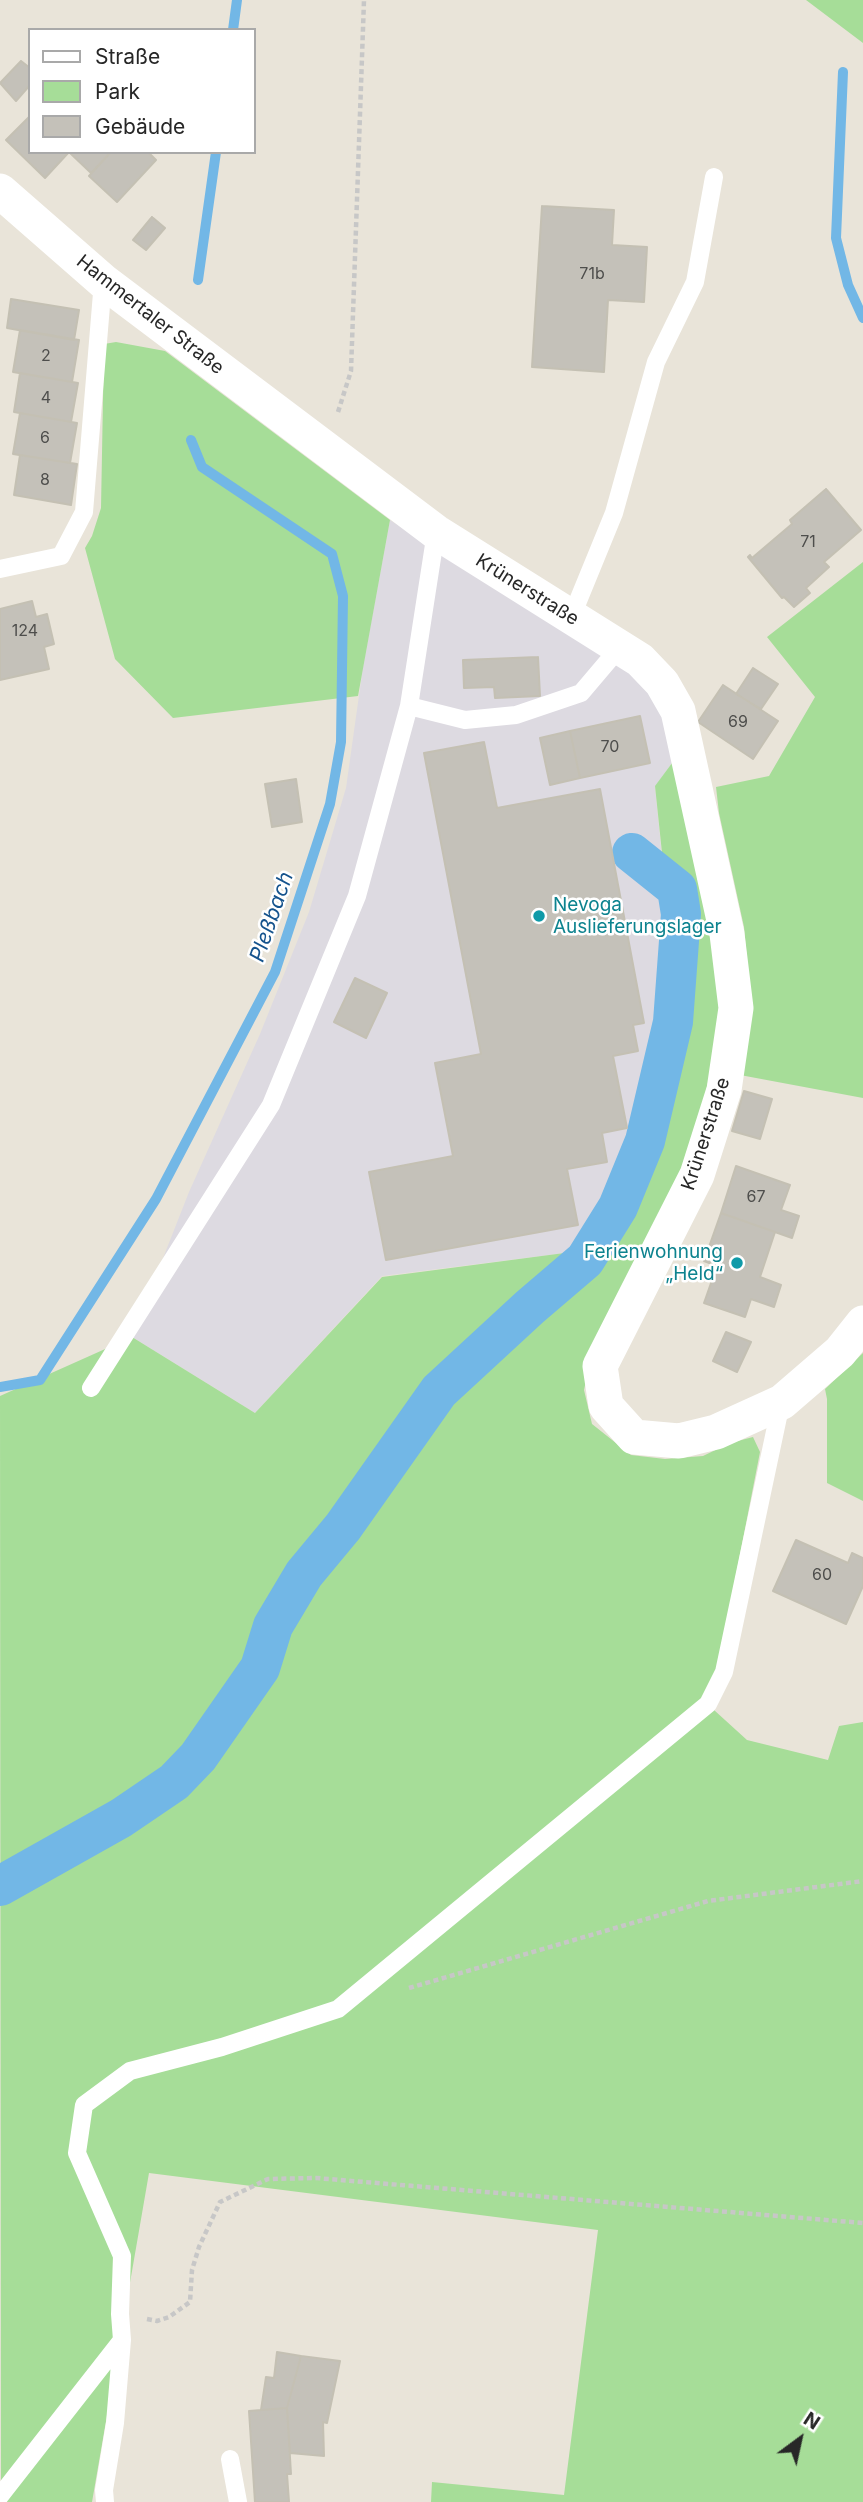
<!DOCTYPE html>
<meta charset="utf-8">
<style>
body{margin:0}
#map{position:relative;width:863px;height:2502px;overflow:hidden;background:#e9e4d9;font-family:Inter,sans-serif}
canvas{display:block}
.legend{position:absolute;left:28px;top:28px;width:228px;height:126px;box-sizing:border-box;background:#fff;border:2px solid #a9a9a9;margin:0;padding:9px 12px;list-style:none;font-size:21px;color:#272727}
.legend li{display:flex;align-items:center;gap:14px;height:35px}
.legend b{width:35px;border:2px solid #a9a9a9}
.north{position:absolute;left:765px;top:2404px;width:70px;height:70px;-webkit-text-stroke:5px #fff;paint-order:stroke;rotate:33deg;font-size:19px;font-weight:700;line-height:28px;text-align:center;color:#272727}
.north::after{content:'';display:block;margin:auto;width:24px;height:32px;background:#272727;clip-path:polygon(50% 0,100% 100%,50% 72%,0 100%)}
</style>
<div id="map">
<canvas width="863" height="2502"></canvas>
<ul class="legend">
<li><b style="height:9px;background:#fff"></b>Straße</li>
<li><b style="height:19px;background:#a6dd98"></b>Park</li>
<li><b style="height:19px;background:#c4c1b9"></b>Gebäude</li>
</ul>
<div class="north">N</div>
</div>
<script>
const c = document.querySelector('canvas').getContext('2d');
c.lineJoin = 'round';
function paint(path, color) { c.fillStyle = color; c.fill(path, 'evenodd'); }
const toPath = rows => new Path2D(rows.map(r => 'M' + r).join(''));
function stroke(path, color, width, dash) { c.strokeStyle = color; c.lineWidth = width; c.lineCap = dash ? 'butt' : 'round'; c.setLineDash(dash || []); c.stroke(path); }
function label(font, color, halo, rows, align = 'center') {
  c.font = font + ' Inter,sans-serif'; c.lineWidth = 5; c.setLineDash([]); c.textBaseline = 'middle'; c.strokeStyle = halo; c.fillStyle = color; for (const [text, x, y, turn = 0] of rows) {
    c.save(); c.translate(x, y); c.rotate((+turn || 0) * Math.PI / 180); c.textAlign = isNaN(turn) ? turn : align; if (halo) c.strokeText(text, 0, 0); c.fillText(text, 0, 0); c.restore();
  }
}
paint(toPath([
 [390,520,651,687,679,753,655,787,682,1053,573,1252,382,1276,255,1413,132,1337,189,1192,260,1034,309,912,346,788,363,667]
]), '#dddae1');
paint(toPath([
 [806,0,863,0,863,43],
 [116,342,165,351,390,520,358,696,173,718,115,659,85,548,92,536,101,508,104,344],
 [863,562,863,1098,740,1075,751,1005,744,927,719,813,716,787,769,776,815,697,767,637],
 [678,755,726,1001,693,1150,592,1353,584,1390,592,1424,631,1455,665,1459,703,1456,730,1443,753,1437,760,1452,725,1631,714,1710,747,1740,828,1760,839,1726,863,1722,863,2502,431,2502,432,2482,564,2495,598,2230,149,2173,92,2502,1,2502,0,1396,132,1337,255,1413,382,1277,572,1252,683,1053,655,786],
 [863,1353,863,1501,827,1483,827,1399,825,1389]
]), '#a6dd98');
stroke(toPath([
 [233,30,237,0],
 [843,72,836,238,848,285,863,318],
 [198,280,216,152],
 [0,1387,40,1380,156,1199,275,972,330,804,341,742,343,596,332,554,202,467,191,440]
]), '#72b7e6', 10);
stroke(toPath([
 [0,1886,121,1818,174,1782,198,1757,260,1668,273,1626,304,1574,343,1527,439,1391,530,1307,585,1260,618,1207,645,1141,673,1022,681,914,677,889,632,853]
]), '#72b7e6', 40);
const building = toPath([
 [21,61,30,68,30,85,16,101,0,83,21,61],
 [30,116,30,152,69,152,45,178,6,140,30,116],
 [69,152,109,152,110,153,91,173,69,152],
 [148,152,156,160,117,202,89,176,111,152,148,152],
 [542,206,614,210,612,245,647,247,644,302,608,300,604,372,532,367,542,206],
 [152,217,165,228,146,250,133,240,152,217],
 [11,299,79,310,74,340,7,328,11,299],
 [20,330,79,340,72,382,13,372,20,330],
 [20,373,78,383,71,422,14,412,20,373],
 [20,413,77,423,70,463,13,454,20,413],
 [20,455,77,464,71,505,14,495,20,455],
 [826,489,861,530,824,562,829,567,806,588,810,593,794,607,784,597,782,598,748,557,750,555,752,558,792,524,790,520,826,489],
 [32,601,36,617,47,614,54,644,44,647,49,669,0,680,0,609,32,601],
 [538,657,540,696,495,698,494,687,464,688,463,660,538,657],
 [753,668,778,684,761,709,736,694,753,668],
 [723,685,778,721,753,759,698,722,723,685],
 [640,716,650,763,580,778,570,731,640,716],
 [570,731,580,778,550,785,540,738,570,731],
 [484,742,497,808,600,789,644,1023,633,1025,638,1051,613,1056,627,1128,602,1133,607,1162,567,1169,578,1225,386,1260,369,1172,453,1156,435,1063,481,1054,424,753,484,742],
 [296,779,302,822,272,827,265,784,296,779],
 [355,978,387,993,366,1038,334,1022,355,978],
 [744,1091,772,1099,760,1139,732,1131,744,1091],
 [736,1166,790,1185,781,1210,799,1216,792,1238,721,1213,736,1166],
 [721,1213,775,1232,760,1277,781,1285,774,1307,751,1299,745,1317,704,1303,717,1266,704,1261,721,1213],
 [726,1332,751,1342,737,1372,713,1361,726,1332],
 [796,1540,848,1563,852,1553,863,1558,863,1586,846,1624,773,1591,796,1540],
 [277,2352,301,2356,287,2408,261,2410,266,2377,274,2378,277,2352],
 [301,2356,340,2361,327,2423,323,2422,324,2456,290,2453,287,2408,301,2356],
 [287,2408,291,2474,287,2474,289,2502,255,2502,249,2411,287,2408]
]);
paint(building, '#c4c1b9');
stroke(building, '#c4c0b3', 2);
stroke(toPath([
 [338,412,351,371,364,0],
 [409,1988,708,1901,863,1881],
 [147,2319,157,2321,169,2317,190,2302,192,2270,199,2247,220,2202,268,2179,316,2178,863,2223]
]), '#c7c7c7', 4.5, [5, 3.5]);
stroke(toPath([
 [0,569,61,556,84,512,103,281],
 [571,618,614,513,656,362,695,282,714,177],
 [409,706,465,720,516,715,581,693,620,647],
 [91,1388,271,1105,357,896,409,706,436,532],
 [230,2459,238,2502],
 [0,2496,122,2340],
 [105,2502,104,2490,115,2423,122,2340,120,2314,122,2256,77,2153,84,2105,130,2071,222,2047,338,2009,708,1704,724,1672,781,1403]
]), '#fff', 18);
stroke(toPath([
 [0,191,103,281,436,532,640,660,662,683,678,711,727,934,736,1008,724,1090,697,1175,600,1366,606,1406,634,1437,679,1441,716,1432,782,1402,840,1352,863,1323]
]), '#fff', 35);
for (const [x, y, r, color] of [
 [539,916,7,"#0f9aa8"],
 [737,1263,7,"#0f9aa8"]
]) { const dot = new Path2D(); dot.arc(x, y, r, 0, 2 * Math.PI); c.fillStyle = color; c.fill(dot); stroke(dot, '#fff', 2.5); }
label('16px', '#4e4e4c', null, [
 ["71b",592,274],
 ["2",46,356],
 ["4",46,398],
 ["6",45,438],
 ["8",45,480],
 ["71",808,542],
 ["124",25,631],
 ["69",738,722],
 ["70",610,747],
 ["67",756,1197],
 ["60",822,1575]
]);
label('19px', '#272727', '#fff', [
 ["Hammertaler Straße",150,315,38],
 ["Krünerstraße",527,590,32],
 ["Krünerstraße",706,1134,-72]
]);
label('19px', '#0d838f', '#fff', [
 ["Nevoga",553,905],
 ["Auslieferungslager",553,927],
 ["Ferienwohnung",723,1252,"right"],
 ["„Held“",723,1274,"right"]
], 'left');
label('italic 21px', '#15538d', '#fff', [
 ["Pleßbach",272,917,-71]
]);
</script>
